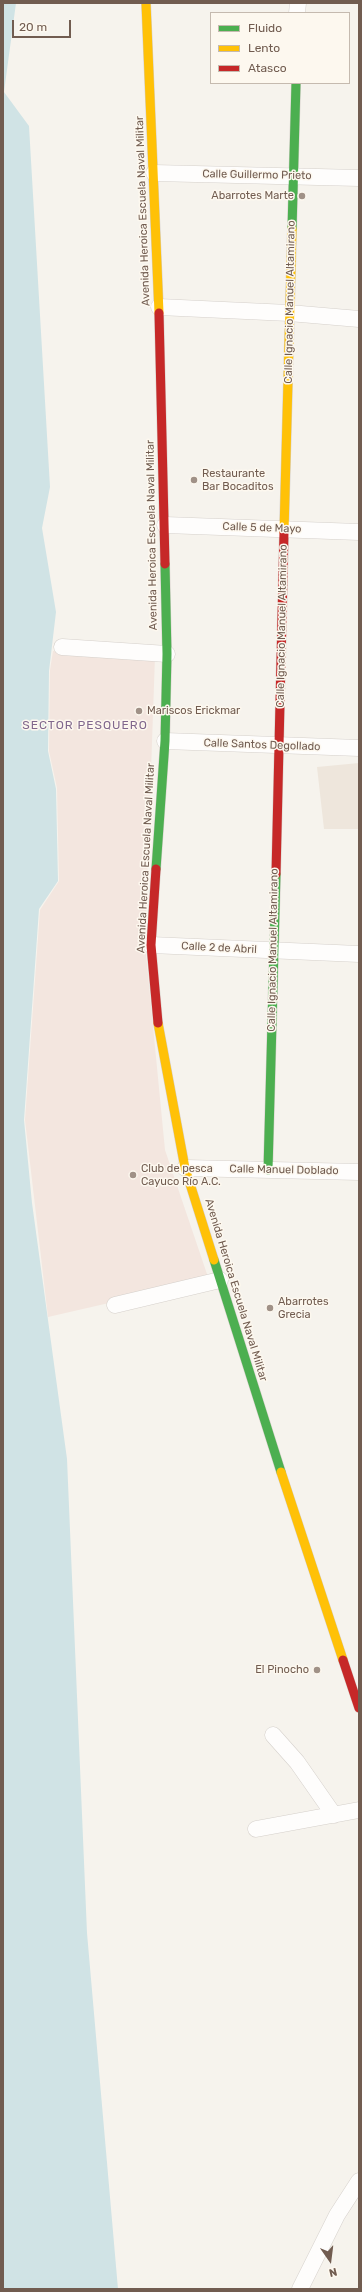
<!DOCTYPE html>
<meta charset="utf-8">
<style>
body{margin:0}
#map{position:relative;width:362px;height:2292px;overflow:hidden;background:#f6f3ed;font-family:Rubik,sans-serif}
canvas{display:block}
.frame{position:absolute;inset:0;border:4px solid #715c50;pointer-events:none}
.legend{position:absolute;left:210px;top:12px;width:140px;height:72px;box-sizing:border-box;background:#fdf8ef;border:1px solid #c5baaf;margin:0;padding:5px 7px;list-style:none;font-size:12px;color:#715c50}
.legend li{display:flex;align-items:center;gap:8px;height:20px}
.legend b{width:20px;border:1px solid #c5baaf}
.north{position:absolute;left:310px;top:2240px;width:40px;height:40px;-webkit-text-stroke:3px #fdf8ef;paint-order:stroke;rotate:166deg;font-size:11px;font-weight:700;line-height:16px;text-align:center;color:#715c50}
.north::after{content:'';display:block;margin:auto;width:14px;height:18px;background:#715c50;clip-path:polygon(50% 0,100% 100%,50% 72%,0 100%)}
.scale{position:absolute;left:12px;top:20px;width:59px;height:18px;box-sizing:border-box;border:2px solid #715c50;border-top:0;padding-left:5px;font-size:12px;line-height:14px;white-space:nowrap;color:#715c50;-webkit-text-stroke:3px #fdf8ef;paint-order:stroke}
</style>
<div id="map">
<canvas width="362" height="2292"></canvas>
<div class="frame"></div>
<ul class="legend">
<li><b style="height:5px;background:#4caf50"></b>Fluido</li>
<li><b style="height:5px;background:#ffc107"></b>Lento</li>
<li><b style="height:5px;background:#c62828"></b>Atasco</li>
</ul>
<div class="north">N</div>
<div class="scale">20 m</div>
</div>
<script>
const c = document.querySelector('canvas').getContext('2d');
c.lineJoin = 'round';
function paint(path, color) { c.fillStyle = color; c.fill(path, 'evenodd'); }
const toPath = rows => new Path2D(rows.map(r => 'M' + r).join(''));
function stroke(path, color, width, dash) { c.strokeStyle = color; c.lineWidth = width; c.lineCap = dash ? 'butt' : 'round'; c.setLineDash(dash || []); c.stroke(path); }
function label(font, color, halo, rows, align = 'center') {
  c.font = font + ' Rubik,sans-serif'; c.lineWidth = 3; c.setLineDash([]); c.textBaseline = 'middle'; c.strokeStyle = halo; c.fillStyle = color; for (const [text, x, y, turn = 0] of rows) {
    c.save(); c.translate(x, y); c.rotate((+turn || 0) * Math.PI / 180); c.textAlign = isNaN(turn) ? turn : align; if (halo) c.strokeText(text, 0, 0); c.fillText(text, 0, 0); c.restore();
  }
}
paint(toPath([
 [359,763,359,829,324,829,317,767]
]), '#eee6dc');
paint(toPath([
 [53,651,155,656,145,944,165,1150,209,1280,48,1317,25,1120,40,910,59,881,57,788,49,751,50,670]
]), '#f3e6df');
paint(toPath([
 [3,3,16,3,4,92,29,126,50,487,42,528,56,612,49,671,48,751,56,789,58,881,39,909,24,1120,32,1203,67,1459,87,1933,118,2289,3,2289]
]), '#d0e3e5');
const street = toPath([
 [297,13,298,3],
 [154,173,359,178],
 [159,307,289,313,359,319],
 [165,525,359,532],
 [62,647,167,654],
 [165,741,359,748],
 [151,945,359,954],
 [185,1168,359,1172],
 [115,1305,220,1280],
 [273,1735,297,1762,334,1815],
 [256,1829,359,1810],
 [300,2289,337,2215,359,2181]
]);
const fast = toPath([
 [292,229,296,83],
 [156,869,165,741,167,654,165,564],
 [268,1170,276,874],
 [214,1260,281,1472]
]);
const slow = toPath([
 [146,3,159,313],
 [284,532,292,229],
 [158,1023,185,1168,214,1260],
 [281,1472,343,1660]
]);
const jam = toPath([
 [159,313,165,564],
 [156,869,151,945,158,1023],
 [276,874,284,532],
 [343,1660,359,1708]
]);
stroke(street, '#d5d0cb', 17);
stroke(fast, '#d5cfca', 10);
stroke(slow, '#d5cfca', 10);
stroke(jam, '#d5cfca', 10);
stroke(street, '#fefdfc', 16);
stroke(fast, '#4caf50', 9);
stroke(slow, '#ffc107', 9);
stroke(jam, '#c62828', 9);
for (const [x, y, r, color] of [
 [302,196,4,"#a09187"],
 [194,480,4,"#a09187"],
 [139,711,4,"#a09187"],
 [133,1175,4,"#a09187"],
 [270,1308,4,"#a09187"],
 [317,1670,4,"#a09187"]
]) { const dot = new Path2D(); dot.arc(x, y, r, 0, 2 * Math.PI); c.fillStyle = color; c.fill(dot); stroke(dot, '#fdf8ef', 1.5); }
label('11px', '#715c50', '#fdf8ef', [
 ["Calle Guillermo Prieto",257,175,1],
 ["Avenida Heroica Escuela Naval Militar",143,211,-92],
 ["Calle Ignacio Manuel Altamirano",290,302,-89],
 ["Calle 5 de Mayo",262,528,2],
 ["Avenida Heroica Escuela Naval Militar",152,535,-91],
 ["Calle Ignacio Manuel Altamirano",282,626,-89],
 ["Calle Santos Degollado",262,745,2],
 ["Avenida Heroica Escuela Naval Militar",146,858,-87],
 ["Calle 2 de Abril",219,948,3],
 ["Calle Ignacio Manuel Altamirano",273,950,-89],
 ["Calle Manuel Doblado",284,1170,1],
 ["Avenida Heroica Escuela Naval Militar",236,1290,73]
]);
label('11px', '#715c50', '#fdf8ef', [
 ["Abarrotes Marte",294,196,"right"],
 ["Restaurante",202,474],
 ["Bar Bocaditos",202,487],
 ["Mariscos Erickmar",147,711],
 ["Club de pesca",141,1169],
 ["Cayuco Río A.C.",141,1182],
 ["Abarrotes",278,1302],
 ["Grecia",278,1315],
 ["El Pinocho",309,1670,"right"]
], 'left');
c.letterSpacing = '1px';
label('12px', '#81688d', '#fdf8ef', [
 ["SECTOR PESQUERO",85,726]
]);
c.letterSpacing = '0px';
</script>
